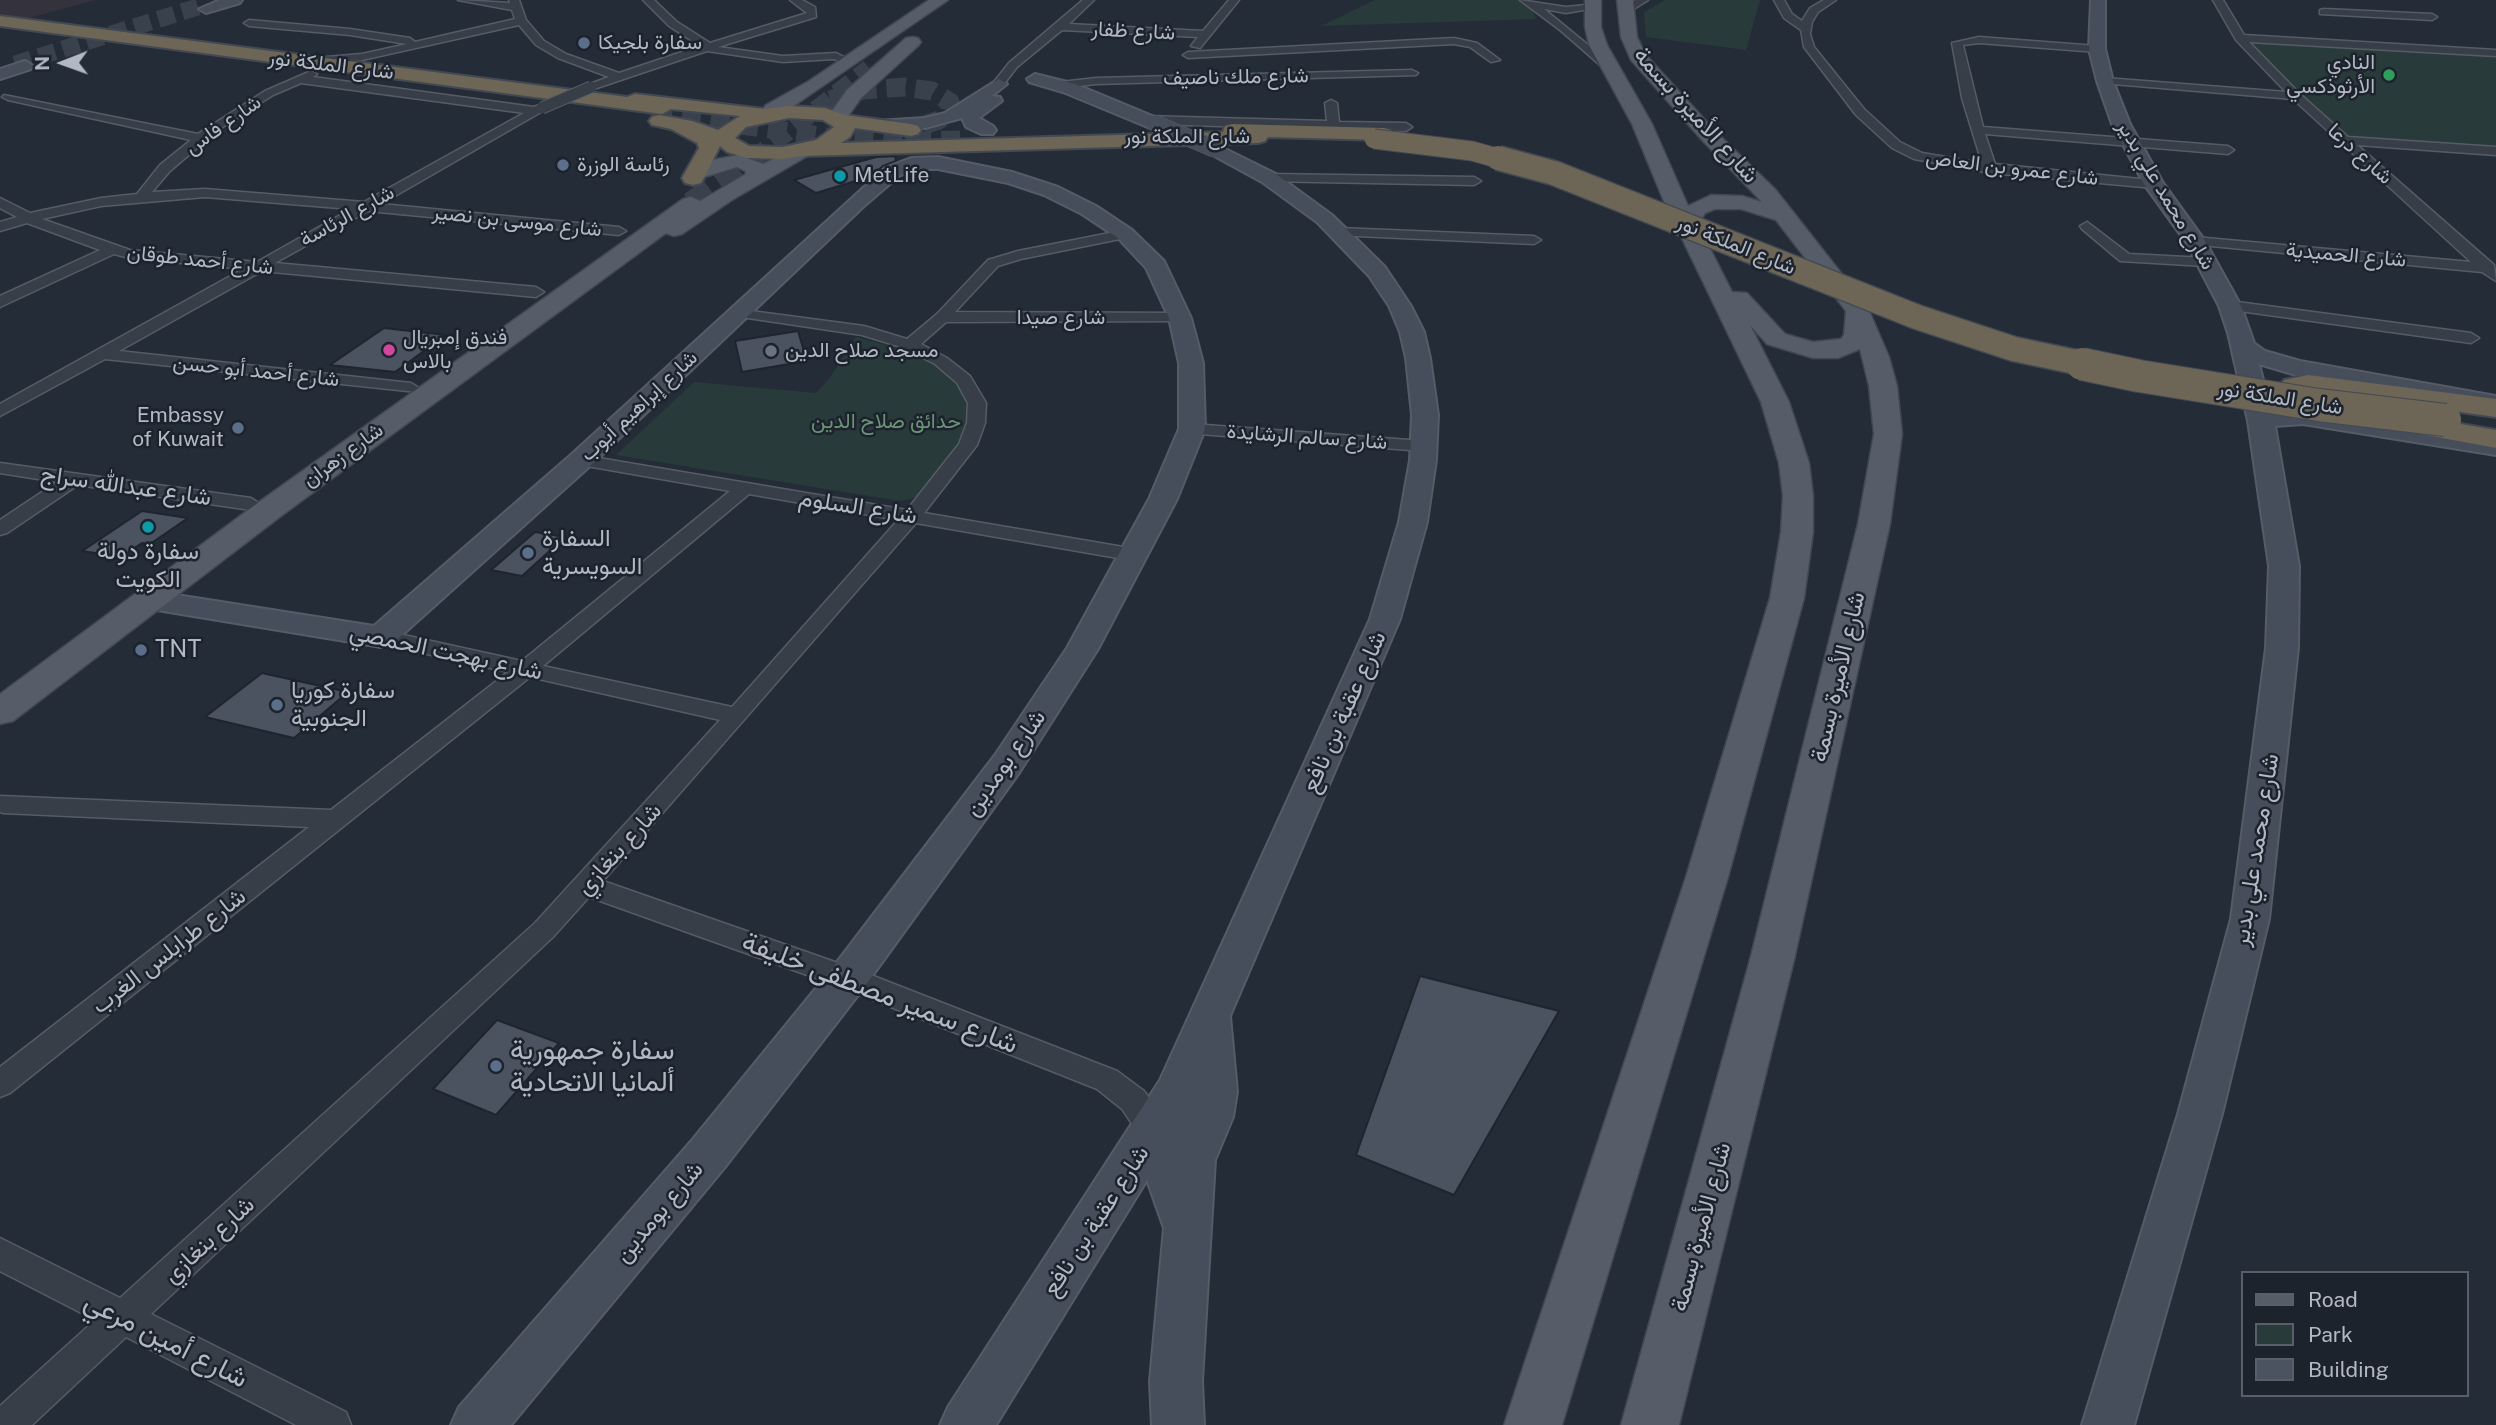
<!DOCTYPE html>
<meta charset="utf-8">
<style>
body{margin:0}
#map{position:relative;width:2496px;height:1425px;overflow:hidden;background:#242c38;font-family:"Public Sans",sans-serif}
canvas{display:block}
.legend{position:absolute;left:2241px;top:1271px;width:228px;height:126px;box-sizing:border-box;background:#1d232d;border:2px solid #595f69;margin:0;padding:9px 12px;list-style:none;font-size:21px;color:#b3b9c4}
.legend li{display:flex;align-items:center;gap:14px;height:35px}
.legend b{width:35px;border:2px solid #595f69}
.north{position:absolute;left:28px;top:28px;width:70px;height:70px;-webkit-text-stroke:5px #1d232d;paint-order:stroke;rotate:269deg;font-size:19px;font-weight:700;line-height:28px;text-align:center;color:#b3b9c4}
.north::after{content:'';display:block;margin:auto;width:24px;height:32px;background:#b3b9c4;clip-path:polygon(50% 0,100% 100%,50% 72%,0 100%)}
</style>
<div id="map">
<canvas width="2496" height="1425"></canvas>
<ul class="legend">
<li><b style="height:9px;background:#565d68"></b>Road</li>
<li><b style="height:19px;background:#293a3b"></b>Park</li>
<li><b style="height:19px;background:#4b5361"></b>Building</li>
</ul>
<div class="north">N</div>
</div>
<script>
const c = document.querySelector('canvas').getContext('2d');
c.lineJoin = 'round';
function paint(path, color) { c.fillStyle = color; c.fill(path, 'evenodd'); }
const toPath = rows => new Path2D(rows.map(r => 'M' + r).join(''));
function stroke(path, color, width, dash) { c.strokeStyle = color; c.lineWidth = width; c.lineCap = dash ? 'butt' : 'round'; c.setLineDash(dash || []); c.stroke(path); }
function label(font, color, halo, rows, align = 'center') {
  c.font = font + ' "Public Sans",Vazirmatn,sans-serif'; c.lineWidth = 5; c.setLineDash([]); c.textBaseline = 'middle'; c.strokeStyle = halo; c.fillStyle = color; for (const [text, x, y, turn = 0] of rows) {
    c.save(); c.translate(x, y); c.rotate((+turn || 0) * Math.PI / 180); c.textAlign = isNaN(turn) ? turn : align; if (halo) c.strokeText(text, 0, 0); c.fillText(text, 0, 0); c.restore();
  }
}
paint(toPath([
 [0,0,95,0,29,18,0,14]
]), '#34323d');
paint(toPath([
 [1375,0,1528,0,1536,19,1321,26],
 [1665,0,1760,0,1746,50,1646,37,1644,12],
 [2248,39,2496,52,2496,151,2347,139,2302,97],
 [856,337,897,348,931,362,964,392,971,407,965,441,919,495,911,499,900,501,616,455,694,382,816,393,829,379]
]), '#293a3b');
const building = toPath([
 [895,156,896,161,883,166,872,176,816,193,794,180,876,157,895,156],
 [384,328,446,335,395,372,330,365,384,328],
 [798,331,807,361,742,372,735,341,798,331],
 [142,511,188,518,150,544,142,543,121,557,82,551,142,511],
 [535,532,565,537,522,576,491,570,535,532],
 [262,673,348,692,294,738,205,717,262,673],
 [1420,976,1559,1011,1454,1195,1356,1155,1420,976],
 [497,1020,559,1043,496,1115,433,1089,497,1020]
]);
paint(building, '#4b5361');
stroke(building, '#1f252f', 2);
stroke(toPath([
 [15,64,198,7]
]), '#39414d', 17, [17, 8]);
stroke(toPath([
 [752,160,869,68]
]), '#39414d', 18, [18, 9]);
stroke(toPath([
 [691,204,754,158]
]), '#39414d', 24, [24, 11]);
stroke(toPath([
 [830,100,864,90,905,87,932,91,950,102,950,109,939,120,903,132],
 [653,113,835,138,895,141,969,140]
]), '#39414d', 19, [19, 10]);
const street = toPath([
 [458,0,510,3,509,0,519,0,526,20,544,41,566,54,619,73,700,46,669,26,643,0,654,0,677,22,710,43,807,13,790,0,802,0,815,7,816,17,718,47,783,56,836,53,854,62,849,65,834,59,783,62,707,51,591,90,587,89,587,85,609,77,558,58,536,45,519,25,362,60,307,64,303,63,303,59,362,54,407,44,350,35,249,26,244,23,249,20,350,29,410,38,415,42,515,19,512,10,458,0],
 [1083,0,1094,0,1069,24,1203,31,1229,0,1239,0,1200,48,1191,46,1198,37,1062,30,1017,67,1004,84,996,84,994,82,1009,63,1083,0],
 [1520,0,1566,7,1595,4,1595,8,1566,13,1544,9,1615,67,1615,71,1607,71,1560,30,1520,0],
 [1636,0,1648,0,1629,12,1621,12,1621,8,1636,0],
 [1774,0,1784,0,1792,14,1802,21,1810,8,1824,0,1836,0,1818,12,1812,22,1810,34,1814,47,1864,109,1900,142,1922,153,1982,163,1962,98,1952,43,1979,37,2097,46,2102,49,2097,52,1979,43,1963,45,1983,127,2228,146,2234,150,2228,154,1985,134,1995,164,2159,181,2159,187,2154,188,1990,173,1914,159,1892,148,1856,115,1804,47,1801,30,1784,18,1774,0],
 [2213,0,2223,0,2244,35,2496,50,2496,56,2249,42,2300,94,2348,137,2496,147,2496,155,2357,145,2494,265,2496,281,2482,272,2190,244,2188,241,2195,237,2471,262,2293,99,2101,83,2099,81,2105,78,2286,92,2236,40,2213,0],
 [2324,9,2432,14,2437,17,2432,20,2320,14,2320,10,2324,9],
 [1454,38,1477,43,1500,60,1491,62,1470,47,1454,44,1188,58,1183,55,1188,52,1454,38],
 [1412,70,1418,73,1416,75,1096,84,1061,88,1055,85,1061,82,1096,78,1412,70],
 [311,71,317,74,313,77,534,107,542,104,548,108,381,204,619,227,626,231,619,235,368,211,275,263,536,287,544,292,536,297,262,271,119,351,411,383,419,388,417,392,105,359,0,416,0,404,243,269,129,258,114,254,0,307,0,296,100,250,27,223,0,231,0,222,17,217,0,208,0,198,30,213,101,198,137,194,160,165,191,140,8,100,2,97,4,95,198,134,265,91,311,71],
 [301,83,524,113,364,202,205,189,152,192,170,171,218,130,273,95,301,83],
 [205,197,351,209,257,262,130,250,42,219,101,206,205,197],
 [1331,100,1337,103,1339,122,1406,123,1412,127,1406,131,1146,124,1140,120,1146,116,1327,121,1325,103,1331,100],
 [1269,174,1474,177,1481,181,1474,185,1264,181,1262,178,1269,174],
 [2087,222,2129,254,2205,258,2212,262,2205,266,2120,261,2082,229,2080,226,2087,222],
 [1339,228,1534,236,1541,240,1534,244,1334,235,1332,232,1339,228],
 [1125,230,1130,231,1130,237,1021,259,998,266,955,312,1180,313,1188,318,1186,321,946,322,921,344,947,358,970,376,986,403,985,423,977,445,924,513,1135,549,1142,551,1145,555,1142,559,1135,561,916,523,603,881,858,970,1117,1071,1144,1091,1165,1120,1169,1130,1165,1140,1154,1144,1143,1140,1122,1109,1097,1089,838,986,589,897,553,937,151,1314,346,1412,351,1425,296,1425,126,1337,32,1425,0,1425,0,1406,95,1320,0,1271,0,1238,120,1298,535,923,720,720,530,677,10,1093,0,1097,0,1067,309,827,3,813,0,812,0,796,331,810,508,672,373,642,370,637,373,632,381,630,522,661,730,491,581,465,575,464,572,460,575,456,581,455,907,510,959,444,967,423,968,403,957,383,935,364,904,348,862,335,741,317,736,315,733,312,736,309,864,326,907,339,937,314,988,260,1018,251,1125,230],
 [749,494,898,520,732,707,543,666,749,494],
 [2230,301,2471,333,2479,338,2471,343,2225,309,2222,306,2230,301],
 [1192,424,1423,441,1432,446,1423,451,1186,433,1183,429,1192,424],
 [0,463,251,498,260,504,251,510,78,485,7,533,0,535,0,520,57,482,0,473,0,463]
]);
const secondary = toPath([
 [220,0,242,0,240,3,206,13,199,9,220,0],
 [2091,0,2105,0,2105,49,2113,81,2130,124,2163,183,2205,241,2241,306,2254,343,2265,351,2300,361,2496,396,2496,412,2296,375,2259,364,2271,411,2303,408,2496,439,2496,455,2303,424,2275,426,2299,566,2298,648,2269,919,2222,1114,2134,1425,2082,1425,2178,1114,2231,919,2266,648,2269,566,2248,421,2228,333,2219,306,2185,241,2144,184,2112,124,2097,81,2089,49,2091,0],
 [25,61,33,66,31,69,0,79,0,69,25,61],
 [1035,74,1075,84,1162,120,1165,124,1156,129,1150,128,1063,92,1029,82,1027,79,1035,74],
 [999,79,1007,84,992,96,1000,97,1002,101,979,118,993,126,996,130,993,134,981,134,966,127,962,118,925,128,876,131,867,126,876,121,925,118,945,113,999,79],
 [1215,144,1276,174,1332,215,1385,267,1411,306,1424,332,1430,358,1438,415,1436,460,1427,522,1400,619,1230,1016,1237,1092,1233,1117,1215,1160,1202,1381,1204,1425,1152,1425,1150,1381,1164,1228,1147,1180,996,1425,940,1425,948,1407,1160,1080,1370,619,1399,522,1410,460,1412,415,1406,358,1400,332,1389,306,1369,276,1318,223,1262,182,1209,153,1206,149,1215,144],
 [938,157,1012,172,1058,187,1096,206,1132,230,1164,261,1191,318,1203,363,1205,429,1177,499,1098,649,1019,773,862,990,725,1167,511,1425,451,1425,459,1407,693,1139,834,966,995,755,1067,648,1149,499,1179,429,1179,363,1169,318,1146,268,1118,238,1082,214,1044,195,1008,183,938,169,914,169,899,176,864,206,590,466,392,644,381,647,151,609,140,607,136,600,140,593,151,591,374,626,572,454,885,168,911,158,938,157]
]);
const primary = toPath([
 [929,0,948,0,776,118,762,118,759,114,766,105,809,81,929,0],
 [1585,0,1601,0,1601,27,1607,45,1652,124,1688,206,1711,195,1742,196,1762,202,1702,140,1631,60,1621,37,1617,0,1633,0,1637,37,1645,54,1716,132,1775,189,1867,306,1889,357,1897,386,1902,434,1890,524,1794,960,1679,1425,1621,1425,1750,960,1858,524,1874,434,1869,386,1860,349,1838,358,1813,358,1767,344,1750,325,1789,402,1809,463,1813,496,1813,532,1804,598,1728,877,1562,1425,1504,1425,1686,877,1770,598,1781,532,1783,496,1779,463,1761,402,1663,199,1632,124,1589,45,1585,27,1585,0],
 [1715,209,1741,209,1776,220,1846,311,1844,335,1841,339,1813,342,1785,334,1747,293,1732,292,1698,225,1705,213,1715,209],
 [912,37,918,38,921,42,918,46,861,98,844,122,830,122,827,118,847,90,906,38,912,37],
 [802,145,809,147,812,151,809,155,732,200,682,234,674,236,666,233,281,516,13,721,0,724,0,694,259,502,683,199,691,197,700,201,746,174,745,171,737,167,701,178,694,176,691,172,694,168,712,160,739,155,763,164,802,145]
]);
const highway = toPath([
 [0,16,627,97,635,94,765,109,789,106,825,108,845,115,911,124,918,126,921,130,918,134,911,136,855,128,850,137,841,143,1223,132,1225,126,1232,124,1384,128,1391,130,1394,134,1391,138,1384,140,1268,137,1265,141,1258,143,802,156,783,159,747,158,727,152,720,146,704,178,701,183,693,185,685,183,682,178,699,148,697,143,671,129,652,125,649,121,652,117,659,115,692,121,718,130,740,116,671,109,662,114,0,26,0,16],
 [789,118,823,120,834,127,816,140,783,147,749,146,735,138,746,127,789,118],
 [2308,375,2496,399,2496,417,2330,394,2294,395,2284,392,2280,386,2284,380,2308,375],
 [2403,414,2496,430,2496,448,2393,429,2388,423,2393,417,2403,414]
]);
stroke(street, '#565c66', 3);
stroke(secondary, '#565c66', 4);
stroke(primary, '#414751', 3);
stroke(highway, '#434953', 4);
paint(street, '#373e48');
paint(secondary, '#464d5b');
paint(primary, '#565d68');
paint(highway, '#6d6555');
const streetBridge = toPath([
 [542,108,591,87]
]);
const secondaryBridge = toPath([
 [1156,124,1215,149]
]);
const highwayBridgeFar2 = toPath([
 [1374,139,1472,151,1504,160]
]);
const highwayBridgeFar1 = toPath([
 [1498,158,1554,173,1917,317,2014,349,2090,365]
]);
const highwayBridge = toPath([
 [2082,364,2139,376,2319,405,2445,420]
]);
stroke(streetBridge, '#565c66', 13, []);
stroke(secondaryBridge, '#565c66', 18, []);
stroke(highwayBridgeFar2, '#434953', 21, []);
stroke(highwayBridgeFar1, '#434953', 27, []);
stroke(highwayBridge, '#434953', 34, []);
stroke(streetBridge, '#373e48', 11);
stroke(secondaryBridge, '#464d5b', 17);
stroke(highwayBridgeFar2, '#6d6555', 19);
stroke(highwayBridgeFar1, '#6d6555', 24);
stroke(highwayBridge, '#6d6555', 32);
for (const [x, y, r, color] of [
 [584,43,7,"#5c6f8a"],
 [2389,75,7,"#2e9e5b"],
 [563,165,7,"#5c6f8a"],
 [840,176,7,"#0f9aa8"],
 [389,350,7,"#d1479c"],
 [771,351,7,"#6b7280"],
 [238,428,7,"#5c6f8a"],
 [148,527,7,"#0f9aa8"],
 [528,553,7,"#5c6f8a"],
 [141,650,7,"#5c6f8a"],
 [277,705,7,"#5c6f8a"],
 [496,1066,7,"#5c6f8a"]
]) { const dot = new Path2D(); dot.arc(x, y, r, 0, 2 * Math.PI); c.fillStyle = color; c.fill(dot); stroke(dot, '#1d232d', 2.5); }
label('21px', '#b3b9c4', '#1d232d', [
 ["شارع ظفار",1133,31,3],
 ["شارع الملكة نور",331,65,7],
 ["شارع ملك ناصيف",1236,77,-1],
 ["شارع فاس",223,125,-35],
 ["شارع الملكة نور",1187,137],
 ["شارع درعا",2360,154,42],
 ["شارع عمرو بن العاص",2012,168,7],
 ["شارع محمد علي بدير",2166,195,59],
 ["شارع الرئاسة",347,216,-29],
 ["شارع موسى بن نصير",517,221,6],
 ["شارع الملكة نور",1736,245,22],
 ["شارع الحميدية",2346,255,5],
 ["شارع أحمد طوقان",200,260,6],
 ["شارع صيدا",1061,318],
 ["شارع أحمد أبو حسن",256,371,6],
 ["شارع الملكة نور",2280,398,9],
 ["شارع إبراهيم أيوب",639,406,-43],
 ["شارع سالم الرشايدة",1307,437,4],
 ["شارع زهران",343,455,-36]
]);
label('21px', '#b3b9c4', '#1d232d', [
 ["سفارة بلجيكا",598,43],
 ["النادي",2375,63,"right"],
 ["الأرثوذكسي",2375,87,"right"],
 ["رئاسة الوزرة",577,165],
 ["MetLife",854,176],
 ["فندق إمبريال",403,338],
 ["بالاس",403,362],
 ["مسجد صلاح الدين",785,351],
 ["Embassy",224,416,"right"],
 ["of Kuwait",224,440,"right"]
], 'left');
label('21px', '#6c9376', '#1d232d', [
 ["حدائق صلاح الدين",886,422]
]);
label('24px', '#b3b9c4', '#1d232d', [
 ["شارع الأميرة بسمة",1696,115,48],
 ["شارع عبدالله سراج",126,486,8],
 ["شارع السلوم",858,507,9],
 ["شارع بهجت الحمصي",446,652,12],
 ["شارع الأميرة بسمة",1838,677,-77],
 ["شارع عقبة بن نافع",1344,712,-66],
 ["شارع بومدين",1005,763,-55],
 ["شارع بنغازي",619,849,-48],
 ["شارع محمد علي بدير",2256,850,-81],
 ["شارع طرابلس الغرب",169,951,-38],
 ["شارع بومدين",659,1212,-50],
 ["شارع عقبة بن نافع",1096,1221,-57],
 ["شارع الأميرة بسمة",1701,1227,-75],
 ["شارع بنغازي",209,1240,-43]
]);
label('24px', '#b3b9c4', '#1d232d', [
 ["السفارة",542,539],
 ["السويسرية",542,567],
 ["سفارة دولة",148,552,"center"],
 ["الكويت",148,580,"center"],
 ["TNT",155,650],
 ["سفارة كوريا",291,691],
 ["الجنوبية",291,719]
], 'left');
label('28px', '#b3b9c4', '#1d232d', [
 ["شارع سمير مصطفى خليفة",880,993,21],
 ["شارع أمين مرعي",166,1340,27]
]);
label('28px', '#b3b9c4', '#1d232d', [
 ["سفارة جمهورية",510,1050],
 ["ألمانيا الاتحادية",510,1082]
], 'left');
</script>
